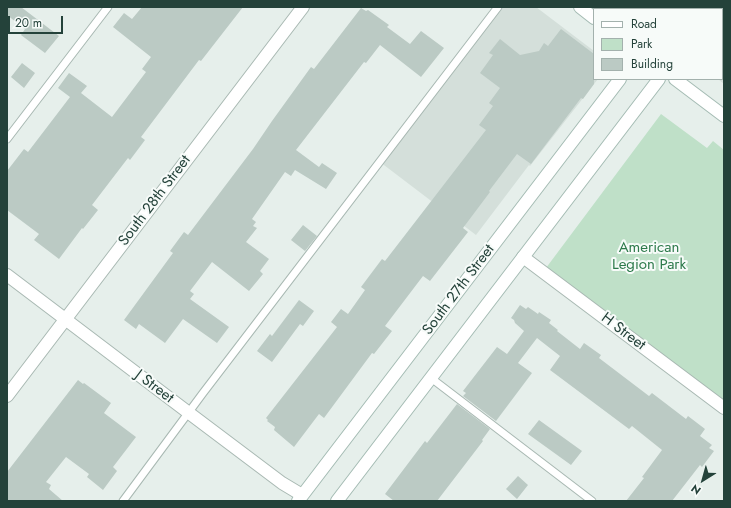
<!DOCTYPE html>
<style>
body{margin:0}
#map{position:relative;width:731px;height:508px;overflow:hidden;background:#e6efeb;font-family:Jost,sans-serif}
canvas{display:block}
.frame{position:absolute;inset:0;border:8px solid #24423a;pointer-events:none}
.legend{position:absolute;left:593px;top:8px;width:130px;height:72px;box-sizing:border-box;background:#f7fbf9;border:1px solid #a3b1ad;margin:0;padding:5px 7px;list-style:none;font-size:12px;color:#24423a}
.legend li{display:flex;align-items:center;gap:8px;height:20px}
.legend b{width:20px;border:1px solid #a3b1ad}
.north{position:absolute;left:683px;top:460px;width:40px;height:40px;-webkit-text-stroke:3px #f7fbf9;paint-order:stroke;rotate:217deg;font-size:11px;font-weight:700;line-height:16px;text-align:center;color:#24423a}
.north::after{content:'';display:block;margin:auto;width:14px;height:18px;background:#24423a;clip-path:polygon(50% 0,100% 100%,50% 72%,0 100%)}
.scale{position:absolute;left:8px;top:16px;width:55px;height:18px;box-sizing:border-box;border:2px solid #24423a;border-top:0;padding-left:5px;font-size:12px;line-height:14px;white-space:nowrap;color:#24423a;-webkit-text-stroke:3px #f7fbf9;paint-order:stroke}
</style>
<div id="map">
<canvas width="731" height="508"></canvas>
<div class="frame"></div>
<ul class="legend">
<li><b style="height:5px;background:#fff"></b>Road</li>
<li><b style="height:11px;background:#bfe0c8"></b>Park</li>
<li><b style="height:11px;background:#bbcac4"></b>Building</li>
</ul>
<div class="north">N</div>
<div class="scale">20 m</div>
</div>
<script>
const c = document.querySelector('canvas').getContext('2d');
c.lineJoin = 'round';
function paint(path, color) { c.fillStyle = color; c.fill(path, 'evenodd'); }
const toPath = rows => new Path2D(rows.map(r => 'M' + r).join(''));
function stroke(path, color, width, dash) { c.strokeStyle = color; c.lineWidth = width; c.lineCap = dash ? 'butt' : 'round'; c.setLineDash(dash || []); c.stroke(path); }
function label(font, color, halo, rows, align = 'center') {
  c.font = font + ' Jost,sans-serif'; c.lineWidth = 4; c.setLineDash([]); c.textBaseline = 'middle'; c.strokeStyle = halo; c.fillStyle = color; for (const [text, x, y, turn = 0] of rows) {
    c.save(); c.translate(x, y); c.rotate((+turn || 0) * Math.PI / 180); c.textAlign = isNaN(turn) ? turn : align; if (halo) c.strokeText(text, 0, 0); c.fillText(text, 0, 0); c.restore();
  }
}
paint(toPath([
 [498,7,536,7,594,51,594,79,598,79,530,166,529,165,476,235,380,162],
 [619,7,652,7,650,9,622,9],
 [724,27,724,84,718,79,722,79,722,30]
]), '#d4dfda');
paint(toPath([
 [661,114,707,148,713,141,724,150,724,408,543,272]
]), '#bfe0c8');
paint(toPath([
 [7,7,21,7,59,36,45,53,21,35,25,29,7,15],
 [142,7,243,7,201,61,199,60,141,137,145,140,130,160,128,158,92,205,98,210,83,229,82,228,59,259,34,240,39,234,7,210,7,171,24,149,28,152,70,97,58,88,69,73,87,86,81,93,112,117,146,72,142,69,151,57,113,27,124,13,132,19],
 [361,8,366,11,368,10,389,25,387,27,410,44,421,31,444,48,421,77,380,45,366,63,364,62,296,150,319,167,322,163,337,173,326,189,295,170,291,176,285,172,252,219,256,222,253,226,257,228,246,242,269,259,260,271,263,274,249,291,212,262,190,291,194,294,190,299,229,327,217,343,183,319,165,343,139,324,136,329,124,320,173,253,170,251,184,232,188,235,253,149,272,121,311,67,314,69],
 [561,29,594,54,594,84,583,99,581,98,531,164,517,154,489,191,490,192,463,228,468,232,430,281,423,276,385,326,392,331,374,354,372,353,324,418,319,414,294,447,274,430,275,427,267,421,268,420,266,418,337,327,331,322,341,309,348,314,365,290,361,287,382,259,385,261,486,130,479,125,493,106,489,103,500,88,480,73,493,55,489,53,500,39,520,55,539,51,544,43,548,46],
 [22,63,35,73,24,88,11,77],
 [303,225,317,236,305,251,291,240],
 [299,300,314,311,303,326,300,324,272,362,257,351,270,334,272,336],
 [520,305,526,309,528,307,538,314,539,312,551,320,549,323,558,330,557,331,580,349,584,343,601,355,599,358,649,396,652,393,686,419,688,416,705,429,700,436,712,445,709,448,714,451,702,467,700,465,672,501,626,501,644,478,642,477,662,450,632,426,629,429,550,370,560,356,537,338,518,363,532,373,496,421,463,396,466,393,463,391,497,347,507,354,524,331,515,323,514,320,511,318],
 [78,380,83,384,84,383,111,403,104,413,136,437,113,467,117,471,103,490,87,477,89,474,66,457,46,482,51,485,49,489,63,501,7,501,7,472],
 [457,404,490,429,482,440,483,441,437,501,394,501,385,494,425,441,427,443],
 [539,420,582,451,571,465,528,434],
 [518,476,528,485,517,499,506,489]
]), '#bbcac4');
const service = toPath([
 [722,43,724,41],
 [722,68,724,70],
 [7,139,108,7],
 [431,378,592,501],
 [123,501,203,393,498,7]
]);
const minor = toPath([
 [523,257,724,408],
 [7,275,189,413,282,483,302,495],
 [7,396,303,7]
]);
const secondary = toPath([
 [580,7,594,18],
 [672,9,674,7],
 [712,9,713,7],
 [675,79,724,116],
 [298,501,620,79],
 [337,501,659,79]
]);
stroke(service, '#a8b8b2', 9);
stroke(minor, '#a8b8b2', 14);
stroke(secondary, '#a4bbb3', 14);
stroke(service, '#fff', 7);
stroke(minor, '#fff', 12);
stroke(secondary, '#fff', 12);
label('15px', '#24423a', '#f7fbf9', [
 ["South 28th Street",155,201,-53],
 ["South 27th Street",459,290,-53],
 ["H Street",623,332,37],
 ["J Street",154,387,37]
]);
label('15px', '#2d7a4b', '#f7fbf9', [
 ["American",649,248],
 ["Legion Park",649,265]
]);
</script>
